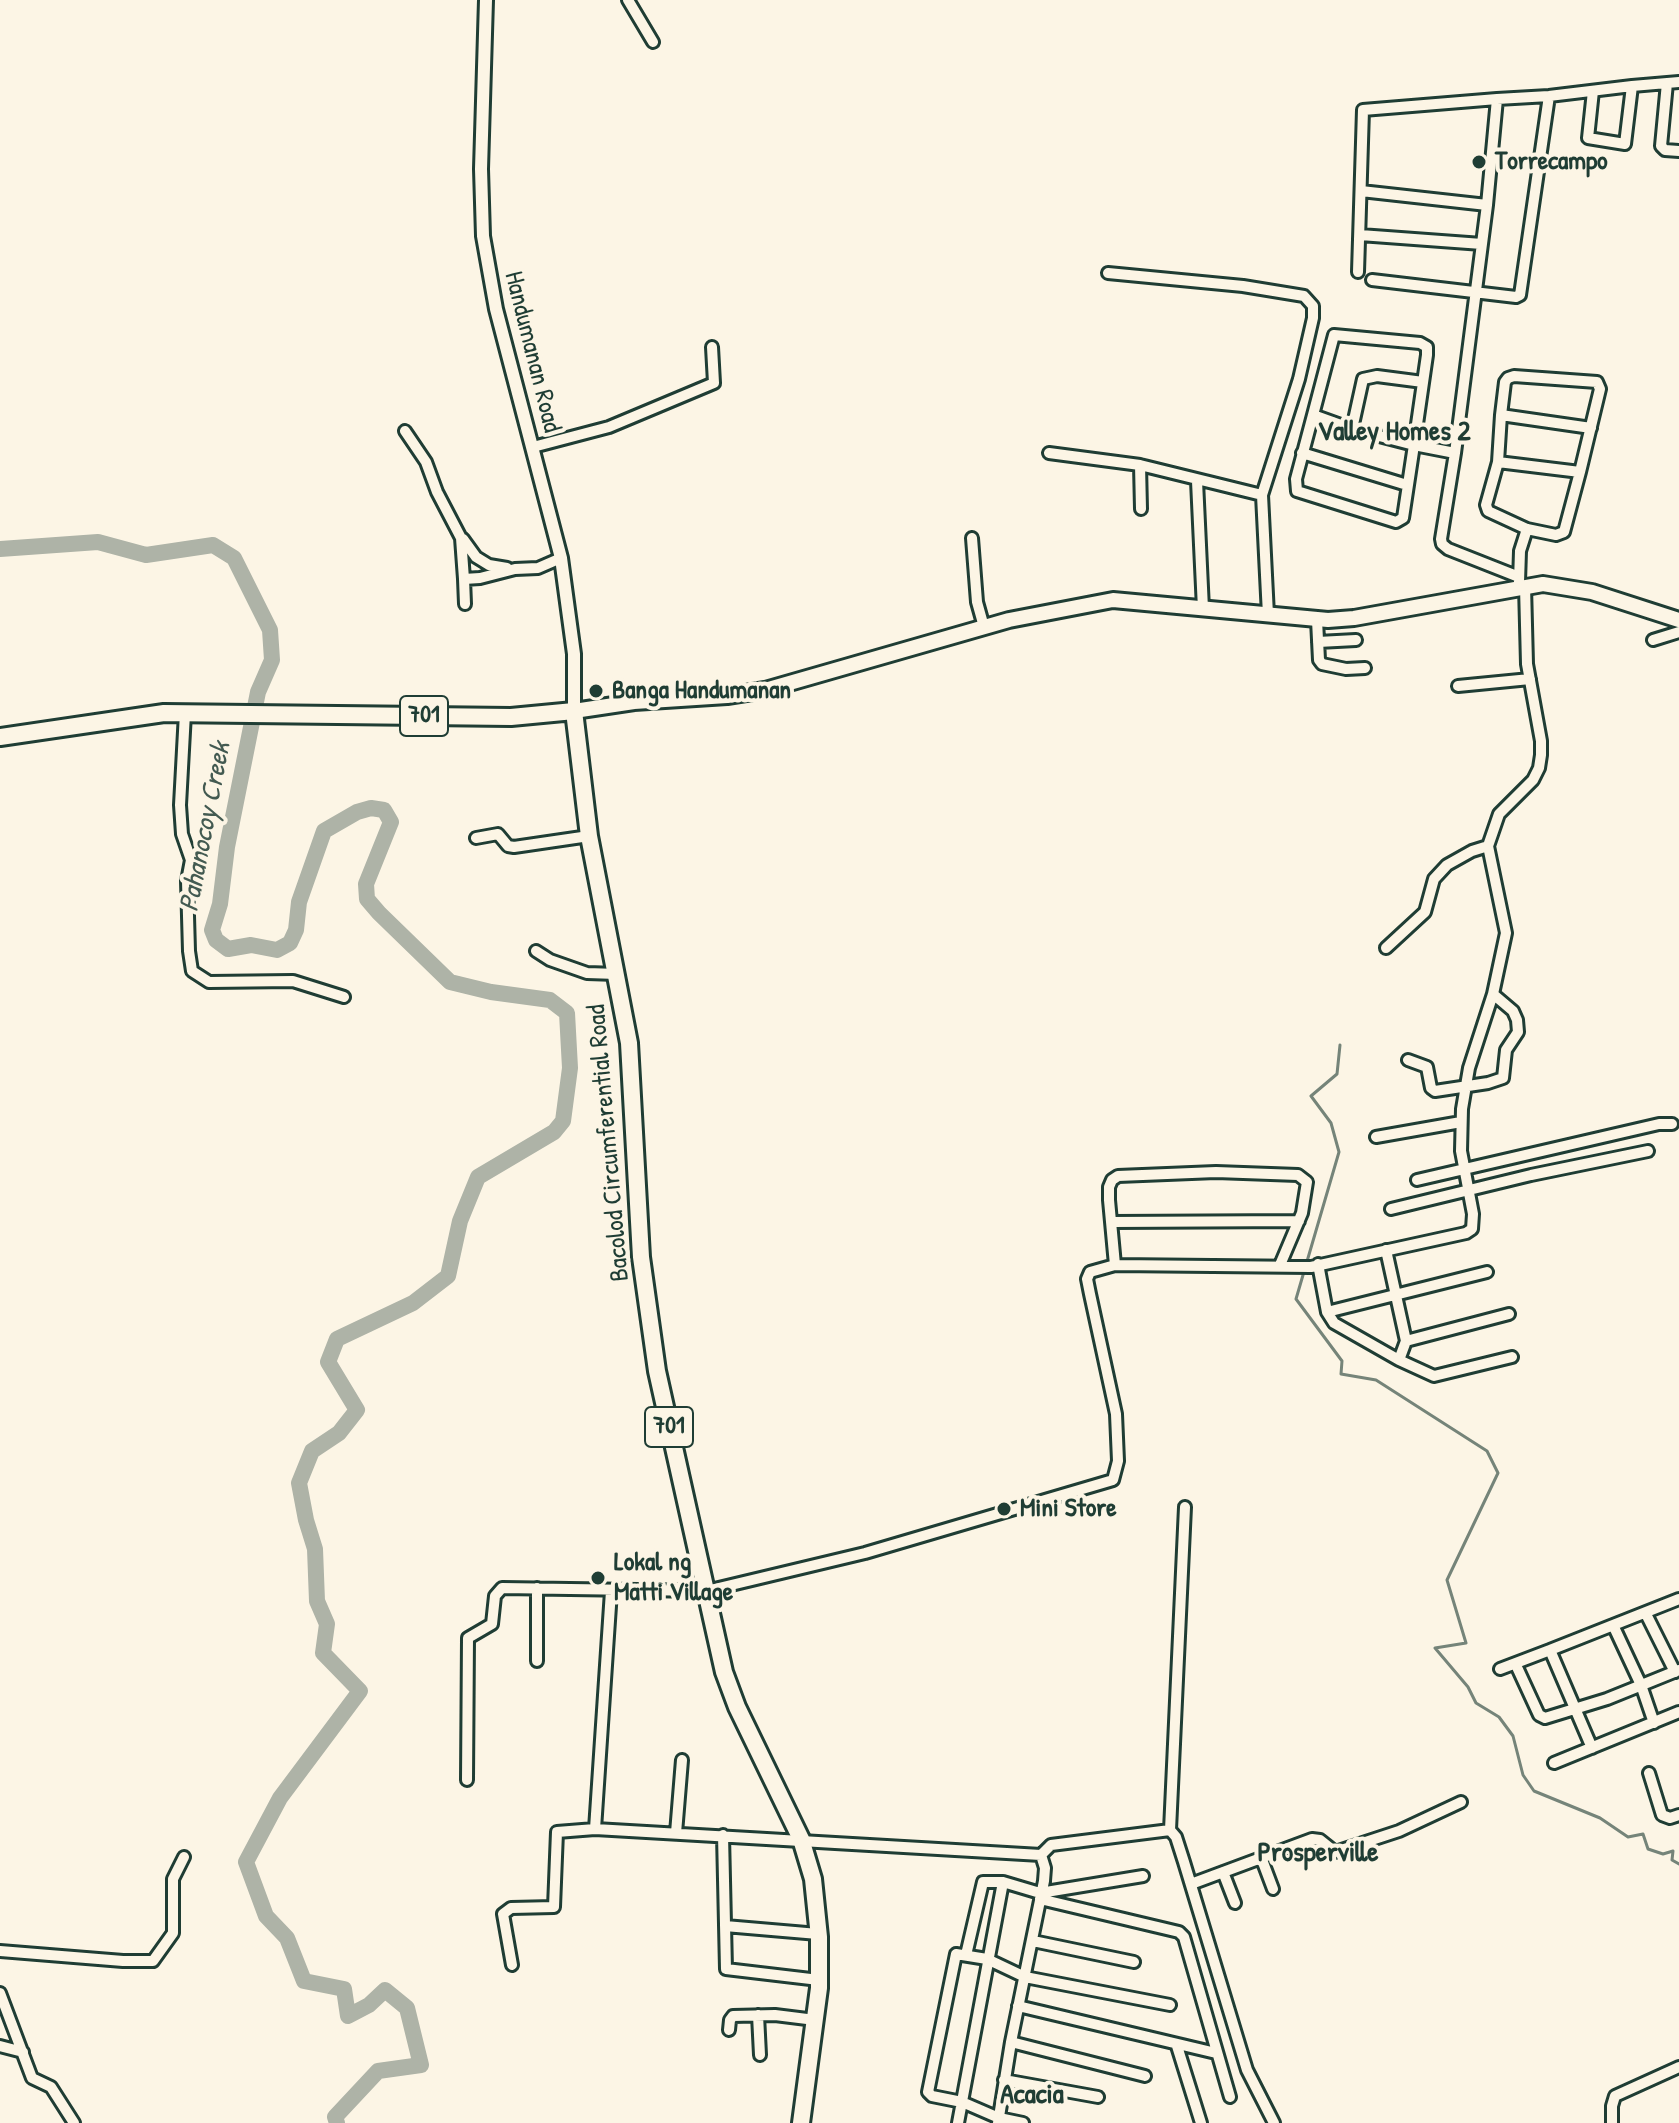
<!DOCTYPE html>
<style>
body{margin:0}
canvas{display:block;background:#fcf5e5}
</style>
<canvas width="1679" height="2123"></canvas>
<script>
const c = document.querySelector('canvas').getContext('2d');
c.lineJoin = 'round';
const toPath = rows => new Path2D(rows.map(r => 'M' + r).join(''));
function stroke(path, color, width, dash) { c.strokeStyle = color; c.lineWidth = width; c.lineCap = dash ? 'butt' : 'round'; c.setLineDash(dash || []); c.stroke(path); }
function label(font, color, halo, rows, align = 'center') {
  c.font = font + ' "Patrick Hand",sans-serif'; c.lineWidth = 8; c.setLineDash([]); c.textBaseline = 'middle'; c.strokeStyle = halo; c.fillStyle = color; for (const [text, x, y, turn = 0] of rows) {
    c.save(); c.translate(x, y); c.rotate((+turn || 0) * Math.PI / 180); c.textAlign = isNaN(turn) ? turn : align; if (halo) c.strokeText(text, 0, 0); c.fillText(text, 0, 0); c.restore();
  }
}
stroke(toPath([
 [1340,1045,1337,1074,1311,1096,1331,1123,1339,1152,1296,1299,1342,1361,1341,1374,1376,1380,1487,1451,1498,1473,1447,1580,1466,1643,1435,1648,1468,1687,1476,1703,1499,1717,1513,1736,1523,1775,1534,1791,1600,1818,1628,1837,1643,1834,1648,1849,1663,1854,1673,1851,1672,1860,1679,1864]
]), '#758479', 3);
stroke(toPath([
 [0,549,98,542,146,555,213,545,234,558,270,630,272,660,258,692,227,847,220,904,212,930,216,940,228,949,251,945,277,950,290,943,296,930,299,902,324,831,357,812,371,808,384,810,391,822,366,884,367,899,379,913,450,982,491,992,550,1000,567,1013,570,1068,563,1121,554,1132,478,1177,460,1221,448,1276,413,1303,337,1339,328,1362,357,1410,339,1433,312,1451,299,1483,306,1520,315,1549,317,1601,327,1624,323,1653,360,1691,280,1798,246,1862,266,1916,287,1938,304,1981,344,1989,348,2016,369,2005,385,1990,407,2008,421,2065,378,2071,335,2117,337,2123]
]), '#aeb3a7', 16);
const minor = toPath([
 [628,0,653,42],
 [1667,83,1661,146,1665,150,1679,151],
 [1593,91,1588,138,1625,144,1632,86,1679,82],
 [1497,99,1549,96,1632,86],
 [1361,191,1487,205],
 [1360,235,1482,244],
 [1358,272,1363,110,1497,99,1487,205,1455,453,1441,539,1442,544,1448,549,1519,577],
 [1108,273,1243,286,1304,296,1313,306,1313,318,1299,379,1262,495,1268,615],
 [1372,280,1516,297,1520,295,1549,96],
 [1313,415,1296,479,1297,491,1396,522,1403,518,1414,445,1427,355,1427,347,1420,343,1334,335,1313,415,1352,429,1414,445,1455,453],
 [1501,415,1591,428],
 [1352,429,1363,379,1377,376,1423,382],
 [405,431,426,462,437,492,461,538,464,579,480,578,515,569,538,568,561,558],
 [533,447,609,427,714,383,712,347],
 [1049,453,1140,465,1262,495],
 [1302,453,1407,485],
 [1498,462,1580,472,1564,532,1556,535,1527,529,1488,511,1486,505,1498,462],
 [1498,462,1501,415,1505,382,1508,378,1514,376,1597,382,1600,389,1580,472],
 [1140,465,1141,509],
 [1197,481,1203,609],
 [972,538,977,602,984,627],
 [463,539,476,557,489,565,507,568],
 [464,579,465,604],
 [1519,582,1520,551,1527,529],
 [1317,620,1319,660,1322,664,1346,669,1365,668],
 [1653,640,1679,632],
 [1318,642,1356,640],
 [1458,686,1530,679],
 [185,713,180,805,182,834,191,860,187,881,189,951,192,971,209,982,293,981,344,997],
 [476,838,498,834,508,846,514,847,589,836],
 [1386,948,1425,912,1434,879,1447,865,1472,851,1488,846],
 [536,951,550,960,587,973,617,974],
 [1408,1060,1427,1067,1431,1088,1435,1091,1488,1083,1503,1078,1506,1050,1518,1032,1517,1020,1513,1011,1493,994],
 [1376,1137,1461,1122],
 [1417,1180,1659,1124,1672,1124],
 [1391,1209,1531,1175,1648,1151],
 [1112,1222,1299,1221],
 [1318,1264,1327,1312,1334,1323,1399,1360,1406,1341,1386,1250],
 [1115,1265,1109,1200,1109,1187,1112,1180,1118,1176,1216,1172,1298,1175,1307,1182,1302,1213,1280,1265],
 [1327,1312,1487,1272],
 [1406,1341,1509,1314],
 [1399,1360,1434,1376,1512,1357],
 [1185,1507,1170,1830,1176,1837,1184,1862,1247,2070,1274,2123],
 [537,1588,537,1661],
 [1646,1614,1675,1672],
 [1613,1625,1641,1685,1654,1723],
 [1516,1665,1539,1715,1545,1718,1607,1699,1679,1670],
 [1500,1669,1550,1650],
 [1592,1748,1550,1650,1679,1599],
 [1554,1763,1679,1712],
 [1649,1773,1662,1815,1670,1818,1679,1815],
 [467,1780,468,1638,492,1624,495,1596,502,1588,706,1591,865,1553,1113,1480,1118,1461,1116,1414,1090,1294,1087,1279,1090,1272,1115,1265,1311,1267,1466,1233,1472,1229,1473,1214,1461,1151,1462,1109,1469,1068,1493,994,1506,933,1488,846,1499,814,1533,780,1539,768,1541,755,1541,741,1527,664,1525,586],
 [595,1829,611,1591],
 [676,1833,682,1760],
 [723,1835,726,1969,819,1980],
 [1041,1855,1051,1845,1170,1830],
 [1261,1857,1273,1889],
 [1223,1872,1235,1903],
 [1191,1884,1312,1839,1320,1840,1335,1852,1399,1831,1461,1802],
 [1040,1899,1179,1932,1184,1937,1230,2097],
 [725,1926,818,1934],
 [1033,1941,1134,1962],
 [0,1951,123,1961,153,1961,173,1933,173,1879,184,1857],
 [966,1955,983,1882,1003,1882,1040,1893,1143,1876],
 [512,1965,503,1914,511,1908,554,1907,557,1832,595,1829,1041,1855,1045,1868,1044,1881,1011,2042,998,2123],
 [0,1993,32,2078,51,2087,74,2123],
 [1018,2006,1216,2053],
 [758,2015,760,2055],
 [729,2030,730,2020,733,2016,775,2015,815,2020],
 [1011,2042,1145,2076],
 [0,2046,23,2052],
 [1177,2046,1201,2123],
 [1004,2080,1098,2097],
 [958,2123,1003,1882],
 [1023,2123,999,2118,962,2102,932,2096,928,2092,956,1954,987,1959,1025,1977,1170,2005],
 [1612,2123,1612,2106,1615,2096,1679,2067]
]);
const tertiary = toPath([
 [486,0,481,169,483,236,496,309,561,558,574,654,574,711]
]);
const secondary = toPath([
 [574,711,634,702,727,696,765,690,1009,620,1113,600,1328,620,1354,618,1543,584,1592,592,1679,620]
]);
const primary = toPath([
 [0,737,164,713,511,717,574,711,589,836,629,1043,641,1257,657,1371,724,1672,737,1707,801,1839,813,1879,819,1937,819,1988,801,2123]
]);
stroke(minor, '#1f3d34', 16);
stroke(tertiary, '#1f3d34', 18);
stroke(secondary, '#1f3d34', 20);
stroke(primary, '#1f3d34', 22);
stroke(minor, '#fcf5e5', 10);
stroke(tertiary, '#fcf5e5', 12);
stroke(secondary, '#fcf5e5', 14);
stroke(primary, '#fcf5e5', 16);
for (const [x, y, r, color] of [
 [1479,162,8,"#1f3d34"],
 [596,691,8,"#1f3d34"],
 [1004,1509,8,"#1f3d34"],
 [598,1578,8,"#1f3d34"]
]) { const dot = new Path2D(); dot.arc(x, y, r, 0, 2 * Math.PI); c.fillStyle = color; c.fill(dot); stroke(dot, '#fcf5e5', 3); }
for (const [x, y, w] of [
 [424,716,48],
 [669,1427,48]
]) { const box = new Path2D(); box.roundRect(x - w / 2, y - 20, w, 40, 6); c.fillStyle = '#fcf5e5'; c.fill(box); stroke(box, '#1f3d34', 2); }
label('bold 24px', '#1f3d34', null, [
 ["701",424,716],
 ["701",669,1427]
]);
label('bold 26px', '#1f3d34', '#fcf5e5', [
 ["Torrecampo",1495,162],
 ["Banga Handumanan",612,691],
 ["Mini Store",1020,1509],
 ["Lokal ng",614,1563],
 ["Matti Village",614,1593]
], 'left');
label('26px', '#1f3d34', '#fcf5e5', [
 ["Handumanan Road",532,352,76],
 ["Bacolod Circumferential Road",609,1143,-95]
]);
label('bold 28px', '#1f3d34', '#fcf5e5', [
 ["Valley Homes 2",1394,433],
 ["Prosperville",1318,1854],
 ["Acacia",1032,2096]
]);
label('italic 28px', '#435a51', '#fcf5e5', [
 ["Pahanocoy Creek",206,827,-79]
]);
</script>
